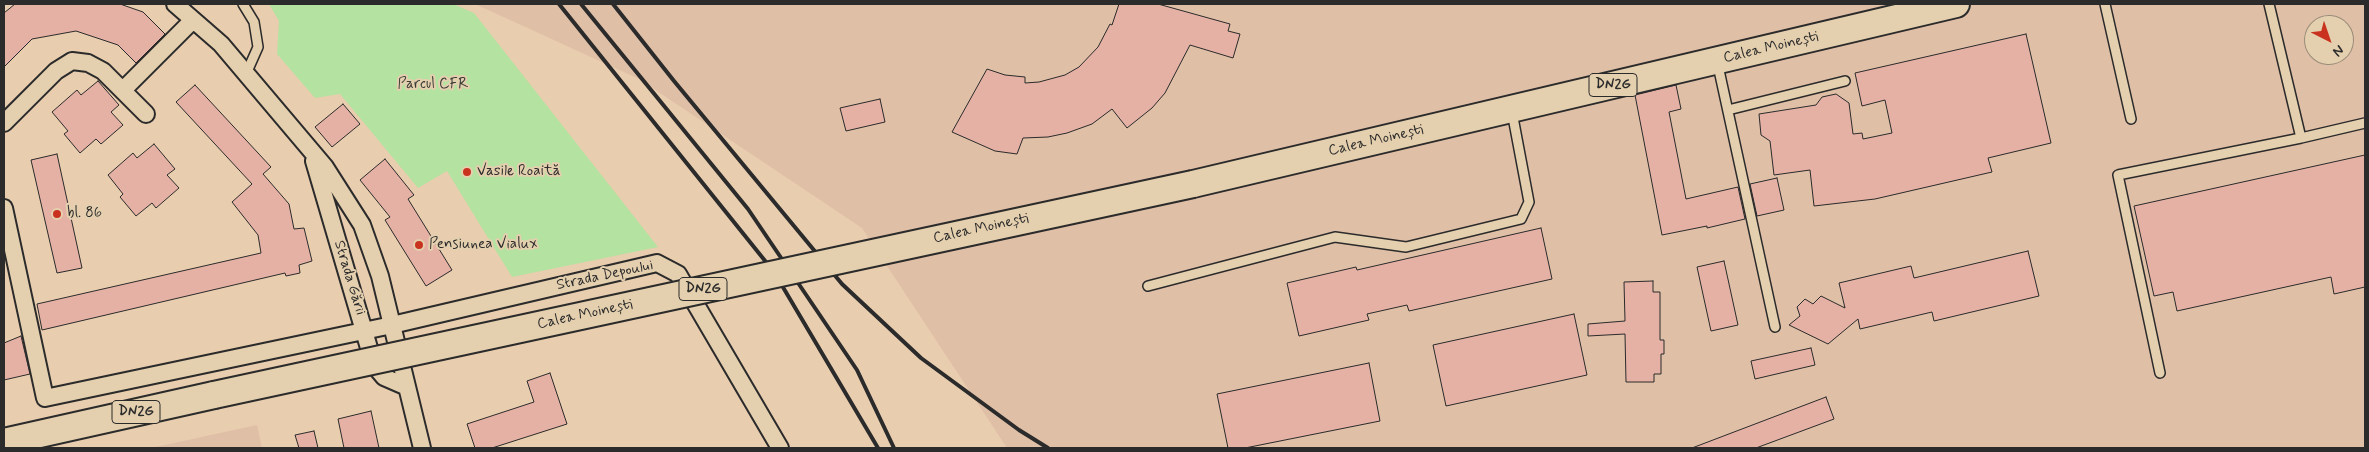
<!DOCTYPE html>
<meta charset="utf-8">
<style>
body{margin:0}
#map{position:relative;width:2369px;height:452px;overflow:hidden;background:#e9cdaf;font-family:Mynerve,sans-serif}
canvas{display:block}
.frame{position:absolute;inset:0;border:5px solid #2b2b2b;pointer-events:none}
.north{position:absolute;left:2304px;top:15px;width:50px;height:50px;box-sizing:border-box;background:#e4cfae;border:1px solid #9a8d7a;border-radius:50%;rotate:139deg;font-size:14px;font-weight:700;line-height:20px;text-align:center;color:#2b2b2b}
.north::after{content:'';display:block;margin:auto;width:18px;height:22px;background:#c8321e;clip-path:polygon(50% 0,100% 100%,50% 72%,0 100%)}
</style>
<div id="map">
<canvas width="2369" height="452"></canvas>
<div class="frame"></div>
<div class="north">N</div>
</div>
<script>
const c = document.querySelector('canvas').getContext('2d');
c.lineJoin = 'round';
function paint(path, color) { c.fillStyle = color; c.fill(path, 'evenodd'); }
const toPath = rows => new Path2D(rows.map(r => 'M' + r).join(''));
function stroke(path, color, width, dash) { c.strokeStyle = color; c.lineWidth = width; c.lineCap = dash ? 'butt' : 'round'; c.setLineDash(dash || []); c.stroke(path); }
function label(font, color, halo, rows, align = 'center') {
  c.font = font + ' Mynerve,sans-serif'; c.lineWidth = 4; c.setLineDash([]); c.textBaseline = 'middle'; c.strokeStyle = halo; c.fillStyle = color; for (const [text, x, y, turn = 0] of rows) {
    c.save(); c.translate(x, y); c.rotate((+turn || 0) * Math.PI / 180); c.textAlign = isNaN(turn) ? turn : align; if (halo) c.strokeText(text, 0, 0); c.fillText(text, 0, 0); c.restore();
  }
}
paint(toPath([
 [475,4,2365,4,2365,448,1007,448,862,228,639,79],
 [2314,25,2344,25,2344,55,2314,55],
 [257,425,262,448,151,448]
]), '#e0bfa7');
paint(toPath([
 [269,4,453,4,474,13,658,247,512,277,447,171,418,188,340,94,315,98,277,54,279,21]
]), '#b4e2a0');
const building = toPath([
 [15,4,120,4,143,12,165,34,136,63,118,45,76,31,32,39,4,67,4,13,15,4],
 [1119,4,1158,4,1230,24,1228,31,1240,34,1233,58,1190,45,1165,93,1152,108,1127,128,1112,109,1092,124,1067,133,1048,137,1023,138,1017,154,995,151,952,132,987,69,1005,75,1025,77,1025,83,1039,82,1065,75,1079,67,1098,47,1110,24,1112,25,1119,4],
 [2026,34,2051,143,1988,158,1992,172,1875,199,1814,206,1810,170,1774,175,1770,141,1761,135,1759,114,1816,105,1822,97,1836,94,1849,103,1853,134,1862,133,1863,139,1892,133,1885,100,1862,106,1855,73,2026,34],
 [98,81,119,105,111,112,123,125,101,144,96,139,80,153,64,134,68,131,52,112,77,90,81,95,98,81],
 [195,85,271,167,263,174,289,204,294,229,304,228,312,261,299,265,300,273,286,276,285,273,42,330,37,304,261,253,258,235,232,202,252,184,176,102,195,85],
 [1676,85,1681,109,1669,112,1686,199,1738,187,1745,219,1707,228,1707,226,1662,235,1635,95,1676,85],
 [880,99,885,122,846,131,840,108,880,99],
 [343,104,360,124,332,147,315,127,343,104],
 [154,144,175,169,167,175,179,188,156,208,152,203,136,216,120,197,123,194,108,175,133,153,137,158,154,144],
 [57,154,82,268,57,273,31,160,57,154],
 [2365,155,2365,287,2334,294,2331,277,2177,311,2173,292,2154,296,2134,206,2365,155],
 [385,159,414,195,408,199,452,270,426,286,385,220,390,217,360,180,385,159],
 [1777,178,1784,210,1757,216,1750,184,1777,178],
 [1541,228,1552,279,1409,311,1407,305,1367,314,1369,320,1299,336,1287,283,1356,267,1357,270,1541,228],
 [2028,251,2039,296,1934,321,1932,312,1860,329,1858,319,1828,344,1789,325,1800,316,1797,307,1805,299,1813,304,1821,296,1845,308,1839,283,1911,266,1914,278,2028,251],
 [1724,261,1738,325,1711,331,1697,267,1724,261],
 [1653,281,1653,292,1660,292,1660,340,1664,340,1664,354,1661,354,1661,374,1654,374,1654,382,1626,382,1625,334,1588,336,1588,324,1625,321,1624,282,1653,281],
 [1574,314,1587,375,1446,406,1433,345,1574,314],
 [21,336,30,374,4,380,4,343,21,336],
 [1811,348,1815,365,1755,379,1751,361,1811,348],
 [1369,363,1380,421,1245,448,1228,448,1217,394,1369,363],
 [550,373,567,424,492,448,475,448,467,424,534,402,527,381,550,373],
 [1826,397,1834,419,1756,448,1692,448,1826,397],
 [371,411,379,448,344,448,338,419,371,411],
 [314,431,318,448,299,448,295,435,314,431]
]);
paint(building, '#e4b1a4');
stroke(building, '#2b2b2b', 1);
const service = toPath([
 [243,4,254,22,258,47,246,74],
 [2105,4,2131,119],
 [1717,61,1775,327],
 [1728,110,1845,81],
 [2301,138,2365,123],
 [1148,286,1335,237,1406,247,1521,219,1529,202,1512,112],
 [2160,373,2118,175,2301,138,2269,4]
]);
const minor = toPath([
 [175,4,221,44,325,167,362,225,380,276,422,448],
 [123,90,193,20],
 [4,123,56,71,72,61,88,63,103,71,146,114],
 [314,161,374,365,384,377,407,387],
 [4,208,45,398,392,325,657,263,678,274,780,448]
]);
const primary = toPath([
 [1193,184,1956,4],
 [4,442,214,395]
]);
stroke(service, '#2b2b2b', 12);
stroke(minor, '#2b2b2b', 20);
stroke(primary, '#2b2b2b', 30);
stroke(service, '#e4cfae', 9);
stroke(minor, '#e4cfae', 16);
stroke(primary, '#e4cfae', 26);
stroke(toPath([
 [559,4,774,272,878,448],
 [581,4,748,209,857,370,894,448],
 [613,4,674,81,842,284,921,358,1019,430,1048,448]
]), '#2b2b2b', 4);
const primaryBridge = toPath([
 [214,395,1193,184]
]);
stroke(primaryBridge, '#2b2b2b', 30, []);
stroke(primaryBridge, '#e4cfae', 26);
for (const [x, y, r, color] of [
 [467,172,5,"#c8321e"],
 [57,214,5,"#c8321e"],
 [419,245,5,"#c8321e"]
]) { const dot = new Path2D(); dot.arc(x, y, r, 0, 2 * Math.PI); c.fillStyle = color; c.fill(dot); stroke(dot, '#e4cfae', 2); }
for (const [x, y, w] of [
 [1613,85,48],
 [703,289,48],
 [136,412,48]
]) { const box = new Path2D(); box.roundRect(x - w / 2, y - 11.5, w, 23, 4); c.fillStyle = '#e4cfae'; c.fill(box); stroke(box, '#2b2b2b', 1); }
label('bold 14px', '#2b2b2b', null, [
 ["DN2G",1613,85],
 ["DN2G",703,289],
 ["DN2G",136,412]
]);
label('15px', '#2b2b2b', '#e4cfae', [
 ["Calea Moinești",1771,48,-13],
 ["Calea Moinești",1376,141,-13],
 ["Calea Moinești",981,229,-12],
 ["Strada Depoului",605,276,-12],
 ["Strada Gării",349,278,73],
 ["Calea Moinești",585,315,-12]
]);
label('15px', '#393d37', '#e4cfae', [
 ["Parcul CFR",433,85]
]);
label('15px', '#2b2b2b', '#e4cfae', [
 ["Vasile Roaită",477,172],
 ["bl. 86",67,214],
 ["Pensiunea Vialux",429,245]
], 'left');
</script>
